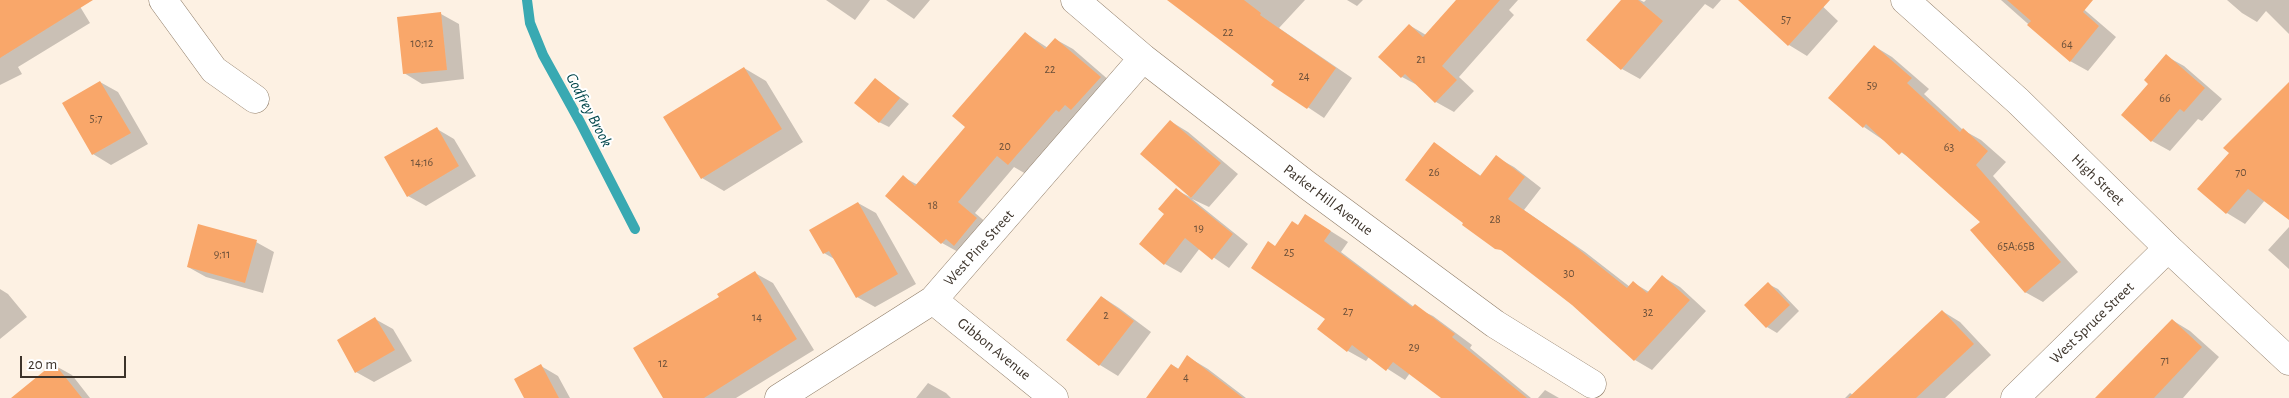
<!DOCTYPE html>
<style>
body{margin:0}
#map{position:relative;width:2289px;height:398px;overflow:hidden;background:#fdf1e3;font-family:"Alegreya Sans",sans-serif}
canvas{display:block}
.scale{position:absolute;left:20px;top:356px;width:106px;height:22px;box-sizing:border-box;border:2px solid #3c332a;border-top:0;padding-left:6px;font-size:15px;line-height:18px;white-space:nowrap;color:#3c332a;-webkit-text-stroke:4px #fff;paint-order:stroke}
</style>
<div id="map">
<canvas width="2289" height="398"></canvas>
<div class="scale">20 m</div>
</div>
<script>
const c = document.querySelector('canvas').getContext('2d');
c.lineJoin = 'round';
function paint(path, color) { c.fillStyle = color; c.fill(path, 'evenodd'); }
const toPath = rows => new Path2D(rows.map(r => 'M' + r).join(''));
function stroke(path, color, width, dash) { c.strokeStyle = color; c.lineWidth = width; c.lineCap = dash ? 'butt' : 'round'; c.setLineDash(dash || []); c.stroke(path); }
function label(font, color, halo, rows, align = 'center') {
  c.font = font + ' "Alegreya Sans",sans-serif'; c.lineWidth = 4; c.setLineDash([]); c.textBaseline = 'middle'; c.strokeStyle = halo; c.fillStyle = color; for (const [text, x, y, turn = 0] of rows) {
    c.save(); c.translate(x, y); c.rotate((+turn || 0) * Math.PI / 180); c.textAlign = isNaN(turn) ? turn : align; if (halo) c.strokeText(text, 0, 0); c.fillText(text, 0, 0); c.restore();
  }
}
paint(toPath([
 [0,0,76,0,90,23,18,67,22,74,0,85],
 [826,0,870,0,855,20],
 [886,0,930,0,914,19],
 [1188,0,1305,0,1279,28,1352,78,1324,118,1273,84,1276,81],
 [1347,0,1363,0,1357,6],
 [1457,0,1518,0,1509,10,1514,15,1459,77,1474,91,1454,112,1436,102,1421,87,1402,77,1380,57,1409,25,1426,35],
 [1622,0,1640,0,1644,2,1646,0,1721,0,1713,9,1705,4,1640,79,1622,69,1588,40],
 [1740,0,1816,0,1838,21,1807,56,1789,45],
 [2001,0,2073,0,2116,37,2088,71,2070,61],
 [2227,0,2289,0,2289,34,2266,11,2257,22,2242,13],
 [441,14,459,24,464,79,422,84,404,73],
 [1025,33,1048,48,1055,39,1073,49,1118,88,1026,174,1014,167,975,213,994,229,960,253,942,243,903,177,918,185,967,127],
 [1874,46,1892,57,1929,89,1924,94,1963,130,1981,140,2006,162,1993,176,2078,272,2043,302,2025,292,1982,222,1917,163,1864,127],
 [2166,56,2184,66,2222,99,2202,121,2198,119,2170,151,2152,141,2150,83],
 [744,68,766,81,803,142,724,191,702,178],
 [875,79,909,104,889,127,879,122],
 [100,82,118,92,148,144,111,165,93,154],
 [1170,121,1188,132,1238,174,1209,207,1192,199,1248,244,1229,268,1200,248,1181,273,1165,264,1165,214,1176,190,1192,198,1142,154],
 [437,129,454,139,476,176,426,206,408,196],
 [2289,132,2289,185,2266,199,2245,224,2227,213,2199,189],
 [1434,144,1481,176,1496,157,1514,167,1541,188,1524,210,1585,252,1630,287,1634,283,1649,292,1663,277,1680,287,1706,311,1652,370,1635,360,1573,304,1513,258,1464,225,1465,223],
 [858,203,876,213,916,284,875,307,857,297,836,260,824,253,811,230],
 [1305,215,1348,242,1341,252,1414,307,1433,316,1472,345,1470,348,1531,398,1443,398,1410,373,1405,380,1369,357,1366,361,1348,351,1319,329,1327,319,1276,247,1298,226],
 [2289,227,2289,269,2268,250],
 [256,242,274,252,263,293,206,277,188,267],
 [755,273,773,283,814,350,736,398,665,398,721,298],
 [1768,284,1778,289,1799,311,1777,333,1767,327,1746,306],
 [0,289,8,294,27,317,0,339],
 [1102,297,1119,308,1151,332,1118,376,1100,365,1068,340],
 [1942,311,1960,322,1991,355,1945,398,1845,398,1850,393,1853,395],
 [375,319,393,329,412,361,374,382,356,372],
 [2172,320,2190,331,2219,357,2183,398,2106,398],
 [1188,357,1208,369,1246,398,1148,398,1172,365,1179,369],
 [54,365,72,375,90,398,13,398],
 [541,366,558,376,570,398,525,398],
 [928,383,946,393,951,398,916,398],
 [1545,390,1559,398,1538,398]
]), '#0003');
stroke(toPath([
 [527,0,530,23,543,55,580,122,635,229]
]), '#39a9b2', 10);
paint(toPath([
 [0,0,93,0,0,58],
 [1167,0,1244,0,1261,13,1260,15,1336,68,1307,109,1271,85,1274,81],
 [1456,0,1500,0,1442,66,1457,80,1435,103,1405,74,1401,78,1378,57,1409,24,1423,37],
 [1621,0,1638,0,1663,21,1621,70,1586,40],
 [1738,0,1830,0,1788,46],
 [2007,0,2093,0,2083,12,2099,26,2070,62,2027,25,2031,21],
 [441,12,447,70,403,74,397,17],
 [1025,32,1045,49,1055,38,1101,77,1071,110,1065,105,1059,112,1056,110,1008,165,997,156,958,202,977,218,954,246,946,239,941,244,885,196,903,175,915,186,965,127,952,116],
 [1874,45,1912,78,1907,83,1960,132,1963,128,1988,151,1976,165,2061,262,2025,293,1970,230,1980,222,1902,152,1899,155,1866,124,1863,128,1828,98],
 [2166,54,2205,88,2184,112,2180,109,2151,142,2121,115,2148,84,2144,80],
 [744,67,782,129,701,179,663,117],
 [875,78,900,98,879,123,854,103],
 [100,81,131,133,92,155,62,103],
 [2289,82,2289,220,2248,189,2226,214,2197,189,2229,153,2223,148],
 [1170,120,1221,163,1191,198,1140,154],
 [437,127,459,166,407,197,384,157],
 [1434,142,1480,176,1496,155,1525,177,1508,199,1567,240,1627,288,1633,281,1647,293,1662,275,1690,300,1634,361,1572,305,1501,250,1495,249,1462,225,1463,223,1405,180],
 [1176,188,1233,234,1212,260,1185,238,1164,265,1139,244,1164,214,1158,209],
 [858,202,898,274,856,298,829,251,823,254,809,230],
 [1305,214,1331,231,1324,241,1412,307,1415,304,1455,334,1452,337,1527,398,1441,398,1393,362,1386,371,1352,345,1347,352,1317,329,1325,319,1251,268,1268,241,1275,246,1292,221,1298,225],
 [198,224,257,240,245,283,187,267],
 [755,271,797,339,704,398,663,398,633,348,719,297,717,294],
 [1768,282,1790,305,1766,328,1744,305],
 [1101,296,1134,321,1099,366,1066,340],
 [1942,310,1974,344,1916,398,1848,398],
 [375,317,395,350,355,373,337,340],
 [2172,319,2202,347,2154,398,2095,398],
 [1187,355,1243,398,1146,398,1171,364,1178,369],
 [54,363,82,398,11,398],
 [541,364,559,398,524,398,514,379]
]), '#f9a76a');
const minor = toPath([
 [163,0,214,70,255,99],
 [1075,0,1143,58,1307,185,1495,324,1592,384],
 [1905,0,2018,101,2168,248,2289,361],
 [933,300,1054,398],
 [779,398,933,300,1143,58],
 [2015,398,2168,248]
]);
stroke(minor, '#8f7c67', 29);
stroke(minor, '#fff', 28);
label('12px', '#6b503a', null, [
 ["57",1786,19],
 ["22",1228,32],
 ["10;12",422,43],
 ["64",2067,44],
 ["21",1421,59],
 ["22",1050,69],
 ["24",1304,76],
 ["59",1872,85],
 ["66",2165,98],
 ["5;7",96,118],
 ["20",1005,146],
 ["63",1949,147],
 ["14;16",422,162],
 ["26",1434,172],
 ["70",2241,172],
 ["18",933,205],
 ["28",1495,219],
 ["19",1199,228],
 ["65A;65B",2016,246],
 ["25",1289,252],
 ["9;11",222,254],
 ["30",1569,273],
 ["27",1348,311],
 ["32",1648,312],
 ["2",1106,315],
 ["14",757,317],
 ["29",1414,347],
 ["71",2165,360],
 ["12",663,363],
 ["4",1186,377]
]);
label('15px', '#3c332a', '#fff', [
 ["High Street",2098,180,44],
 ["Parker Hill Avenue",1328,200,37],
 ["West Pine Street",979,248,-48],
 ["West Spruce Street",2092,323,-44],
 ["Gibbon Avenue",994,349,39]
]);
label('italic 16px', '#00464b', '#fff', [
 ["Godfrey Brook",589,110,62]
]);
</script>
